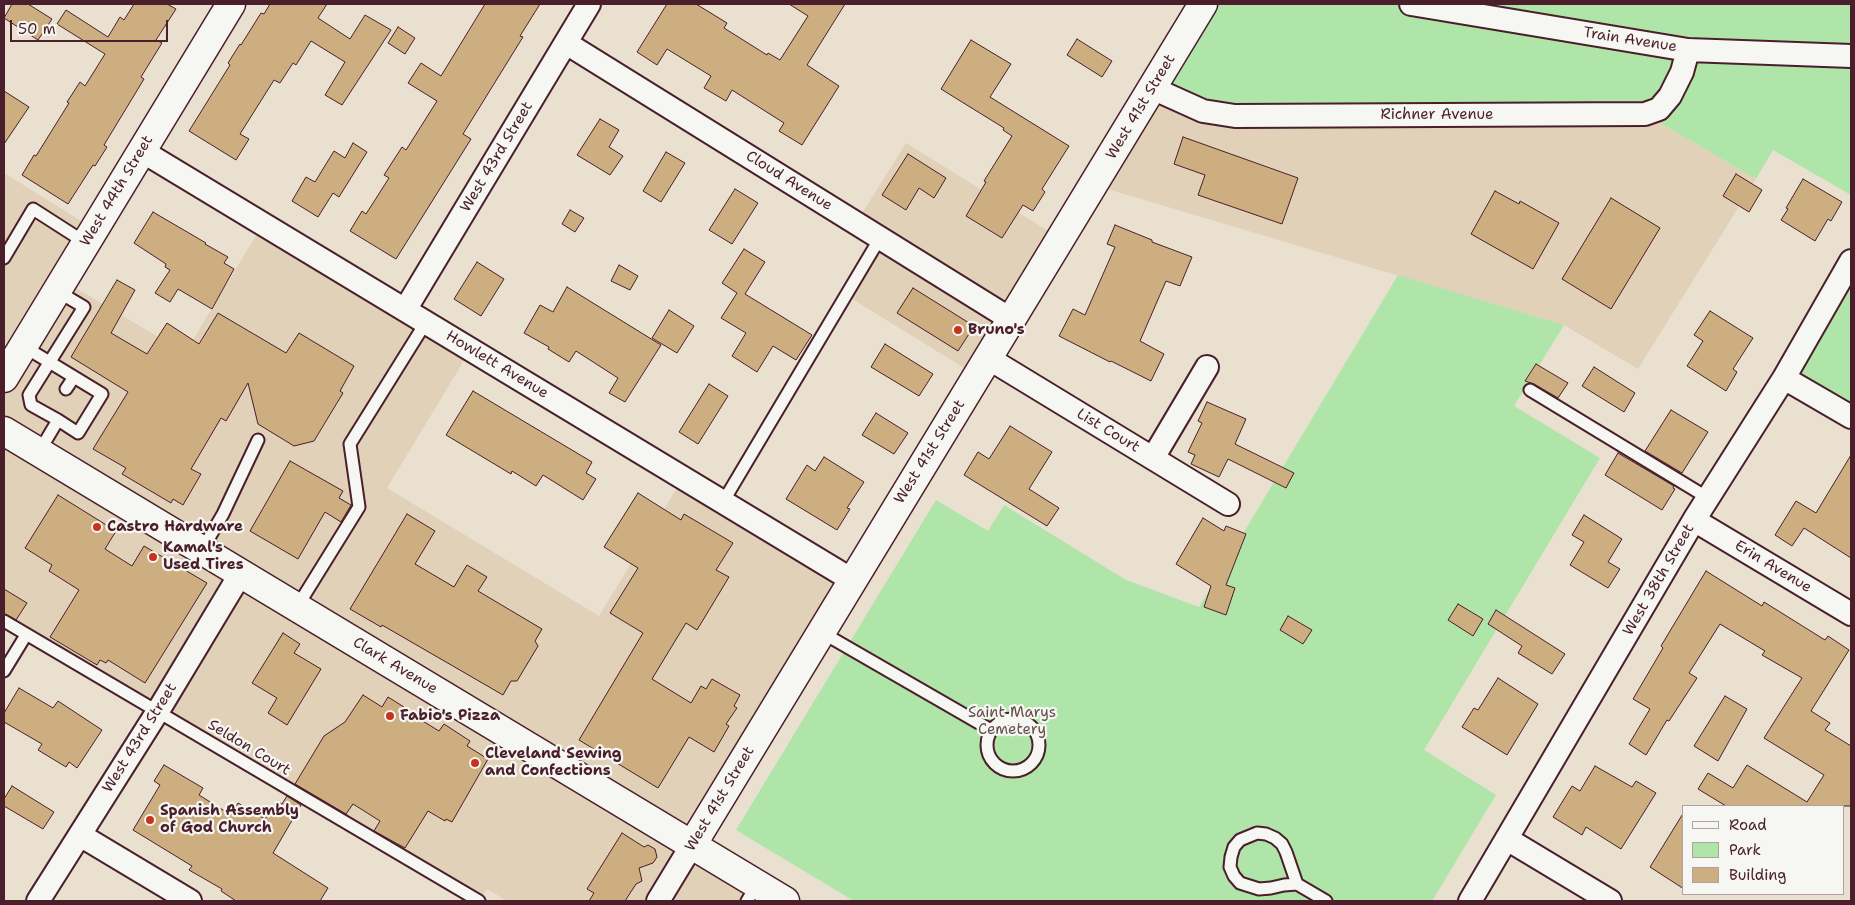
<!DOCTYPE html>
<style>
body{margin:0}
#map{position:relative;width:1855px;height:905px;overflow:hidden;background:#e9e0d0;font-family:"Shantell Sans",sans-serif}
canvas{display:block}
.frame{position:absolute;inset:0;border:5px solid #4a1f2b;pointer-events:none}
.legend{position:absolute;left:1682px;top:805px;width:162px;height:90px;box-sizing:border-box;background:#f6f6f2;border:1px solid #b1a0a2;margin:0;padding:6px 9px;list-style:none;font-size:15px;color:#4a1f2b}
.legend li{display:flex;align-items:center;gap:10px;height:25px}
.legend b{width:25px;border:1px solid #b1a0a2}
.scale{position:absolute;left:10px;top:20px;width:158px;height:22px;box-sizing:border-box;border:2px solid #4a1f2b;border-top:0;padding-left:6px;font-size:15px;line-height:18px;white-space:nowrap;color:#4a1f2b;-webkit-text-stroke:4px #f6f6f2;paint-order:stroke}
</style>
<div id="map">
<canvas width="1855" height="905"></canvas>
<div class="frame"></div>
<ul class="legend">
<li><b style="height:6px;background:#f6f6f2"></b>Road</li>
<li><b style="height:14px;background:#afe5a8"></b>Park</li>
<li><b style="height:14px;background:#ccae80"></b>Building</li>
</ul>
<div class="scale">50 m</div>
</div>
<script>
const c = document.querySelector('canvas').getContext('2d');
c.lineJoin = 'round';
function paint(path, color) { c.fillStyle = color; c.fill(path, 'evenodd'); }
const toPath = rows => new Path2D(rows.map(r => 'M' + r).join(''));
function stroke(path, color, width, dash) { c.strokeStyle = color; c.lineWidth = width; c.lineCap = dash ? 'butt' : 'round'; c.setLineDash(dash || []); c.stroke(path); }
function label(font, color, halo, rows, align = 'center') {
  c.font = font + ' "Shantell Sans",sans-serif'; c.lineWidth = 4.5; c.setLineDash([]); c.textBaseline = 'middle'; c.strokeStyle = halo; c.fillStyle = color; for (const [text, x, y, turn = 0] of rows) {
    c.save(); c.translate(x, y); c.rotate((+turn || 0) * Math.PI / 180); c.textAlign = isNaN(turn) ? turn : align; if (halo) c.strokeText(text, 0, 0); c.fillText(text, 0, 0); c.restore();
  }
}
paint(toPath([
 [1152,88,1645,114,1756,179,1638,369,1564,325,1094,185],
 [906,143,1061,239,977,376,846,295,880,239,856,223],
 [4,173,94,229,64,281,185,353,263,224,471,349,387,488,599,616,683,478,852,580,692,845,785,901,507,901,487,889,479,901,4,621]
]), '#e0d1b8');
paint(toPath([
 [1203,4,1851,4,1851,195,1773,150,1756,179,1645,114,1247,116,1152,88],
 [1851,261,1851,417,1784,378],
 [1398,275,1564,325,1514,406,1600,458,1424,750,1496,795,1432,901,854,901,736,830,936,500,988,531,1004,505,1126,580,1199,607]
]), '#afe5a8');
const building = toPath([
 [12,4,28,4,52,19,38,40,4,18,12,4],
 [134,4,167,4,176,9,156,40,162,43,141,77,144,79,104,145,107,147,95,166,93,165,68,204,22,175,34,155,36,156,69,103,67,102,80,82,85,86,105,54,57,24,66,10,108,37,120,17,124,20,134,4],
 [270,4,327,4,318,18,350,39,365,15,391,30,342,105,325,95,345,62,311,41,296,65,293,63,280,83,274,80,240,134,249,139,236,160,189,131,230,65,228,63,240,44,241,45,261,13,264,14,270,4],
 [485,4,540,4,520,36,523,37,463,134,471,139,396,259,350,231,362,211,366,214,389,178,384,175,402,147,406,150,437,101,408,83,421,63,441,76,485,4],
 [667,4,696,4,727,23,724,28,767,55,768,53,780,60,808,16,789,4,845,4,807,65,839,86,802,145,779,131,784,123,732,90,726,101,704,88,711,76,667,49,657,65,637,52,667,4],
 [398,27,415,38,405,54,388,43,398,27],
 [1077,39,1112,61,1102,77,1067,55,1077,39],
 [971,40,1011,64,990,97,1069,146,1042,189,1045,192,1033,211,1023,205,1002,238,966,216,986,182,984,181,1012,136,1003,130,1004,128,941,89,971,40],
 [4,91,29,107,4,144,4,91],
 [600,119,619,130,609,147,623,156,610,175,577,155,600,119],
 [1183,137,1298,178,1282,224,1198,195,1205,175,1174,164,1183,137],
 [353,143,367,152,339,197,333,193,318,217,292,201,306,177,315,182,334,151,345,158,353,143],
 [666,152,685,163,661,202,643,191,666,152],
 [908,154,946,178,934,198,919,188,906,210,882,195,908,154],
 [1736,174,1762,190,1749,212,1723,196,1736,174],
 [1803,179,1842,202,1831,221,1828,219,1815,241,1781,220,1788,209,1786,208,1803,179],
 [735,189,758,203,732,244,709,230,735,189],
 [1495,191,1519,204,1520,201,1559,223,1533,269,1471,234,1495,191],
 [1611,198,1660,228,1611,309,1562,279,1611,198],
 [570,210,584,218,575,232,562,224,570,210],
 [153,212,206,243,205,244,228,257,224,263,234,269,212,309,178,289,170,302,155,293,170,270,165,267,166,264,134,243,153,212],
 [1115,225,1152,240,1152,242,1192,257,1180,286,1166,281,1140,341,1164,354,1151,381,1111,361,1110,362,1059,336,1073,309,1085,315,1115,247,1107,244,1115,225],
 [744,249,765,262,745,294,812,335,796,360,773,346,757,372,732,356,746,333,721,318,737,293,722,283,744,249],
 [477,262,504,279,481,316,454,299,477,262],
 [619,265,638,276,630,290,611,281,619,265],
 [117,280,135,290,111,333,147,354,167,323,199,344,218,313,286,353,299,333,354,366,340,391,343,393,314,441,294,446,258,424,248,383,226,421,221,418,191,469,201,474,183,505,173,499,171,503,122,474,126,468,93,449,128,392,71,357,117,280],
 [567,287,661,345,625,402,609,393,618,378,576,351,569,362,548,349,549,347,524,333,540,305,553,312,567,287],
 [913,288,974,326,958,351,897,313,913,288],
 [669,310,694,326,677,353,652,338,669,310],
 [1710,311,1753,338,1733,369,1737,372,1726,391,1687,366,1703,341,1694,335,1710,311],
 [885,344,933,374,919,396,871,367,885,344],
 [1536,364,1568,383,1558,398,1534,384,1525,381,1536,364],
 [1594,367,1635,393,1624,412,1582,386,1594,367],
 [709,384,728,396,698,444,679,432,709,384],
 [473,391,592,462,586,473,596,479,583,500,543,475,536,486,512,471,511,474,446,435,473,391],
 [1207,402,1246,419,1235,444,1294,473,1286,488,1228,459,1219,477,1191,464,1195,455,1188,452,1202,423,1198,421,1207,402],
 [1671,410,1708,432,1682,473,1645,451,1671,410],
 [876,413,908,433,894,454,862,435,876,413],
 [1010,426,1052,452,1029,489,1059,508,1047,526,964,475,978,452,989,459,1010,426],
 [1618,453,1674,486,1673,488,1675,489,1662,510,1605,475,1618,453],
 [1851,455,1851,558,1804,528,1792,546,1775,535,1796,501,1816,513,1851,455],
 [824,457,864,482,847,508,850,509,837,530,786,499,807,465,815,471,824,457],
 [290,461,343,491,339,498,351,505,341,522,325,512,298,559,250,531,290,461],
 [638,493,681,520,684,514,733,543,716,570,729,577,697,630,686,623,652,679,691,703,701,686,706,689,712,679,740,695,734,706,737,708,726,724,729,726,714,752,689,737,658,788,579,740,643,633,610,613,638,568,604,547,638,493],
 [58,495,116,531,105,549,132,566,144,546,207,583,145,683,108,660,106,663,100,660,97,665,50,637,79,590,49,571,52,565,25,548,58,495],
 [407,514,435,531,415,564,454,587,467,565,487,577,478,591,542,629,535,641,538,646,517,681,511,681,503,695,382,625,381,627,350,609,407,514],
 [1584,515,1622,539,1608,562,1620,569,1608,588,1570,565,1584,542,1572,535,1584,515],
 [1203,518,1224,531,1226,526,1246,534,1226,585,1235,588,1226,615,1204,607,1211,586,1176,564,1203,518],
 [1706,571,1762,606,1764,602,1825,640,1828,636,1849,650,1811,711,1830,723,1825,730,1851,746,1851,806,1726,806,1698,789,1708,773,1733,788,1747,765,1807,802,1824,775,1764,738,1802,678,1762,655,1765,651,1720,624,1689,673,1697,678,1669,721,1667,720,1646,755,1629,744,1650,709,1633,699,1663,648,1661,646,1706,571],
 [4,589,27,603,16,620,4,614,4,589],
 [1458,604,1483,619,1473,636,1448,620,1458,604],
 [1496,610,1565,654,1552,674,1518,653,1522,646,1488,624,1496,610],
 [1288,616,1312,630,1303,644,1280,630,1288,616],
 [283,633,300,644,294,653,321,669,287,725,268,713,277,698,252,683,283,633],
 [1498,678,1538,704,1507,755,1462,727,1474,708,1478,710,1498,678],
 [19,688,53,708,58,701,102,730,77,768,69,762,66,767,38,750,42,744,4,722,4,713,19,688],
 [363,695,382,707,388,697,404,707,403,709,439,731,444,724,470,741,467,746,488,759,452,822,446,819,445,821,428,811,405,848,374,831,380,821,353,804,346,814,295,784,324,736,345,722,363,695],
 [1725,696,1747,709,1718,761,1694,746,1725,696],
 [164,765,203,788,199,795,231,815,238,803,265,819,277,801,282,804,287,796,301,805,273,853,328,888,320,901,236,901,221,891,222,889,189,870,192,866,133,830,160,785,154,781,164,765],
 [1595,766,1632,787,1636,781,1656,793,1621,849,1586,827,1582,835,1553,817,1572,786,1580,791,1595,766],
 [12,786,54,812,43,829,4,806,4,799,12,786],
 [1684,812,1684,889,1650,867,1684,812],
 [622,833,644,847,648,845,655,849,657,857,653,863,639,868,642,881,636,884,625,901,589,901,594,893,587,889,622,833]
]);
paint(building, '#ccae80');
stroke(building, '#4a1f2b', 1);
const lane = toPath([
 [4,258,33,209,86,243],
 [57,291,84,307,29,395,31,405,58,420],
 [23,346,102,394,78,433,58,420,39,452],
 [66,389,74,377],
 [1530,390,1708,498],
 [723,502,880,238],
 [202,550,223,514,258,440],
 [297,607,359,507,350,444,426,322],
 [4,621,479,901],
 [821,632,991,730],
 [4,671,26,635],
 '987 745a26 26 0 1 1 52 0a26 26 0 1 1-52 0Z',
 [1257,833,1266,834,1275,838,1282,844,1286,852,1297,884,1284,885,1271,888,1259,889,1240,883,1234,876,1230,867,1231,857,1234,847,1240,840,1257,833],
 [1297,884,1326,901],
 [747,901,757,884]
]);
const street = toPath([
 [1411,4,1688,50,1851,56],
 [566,43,1012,320],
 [1152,88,1203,111,1235,116,1645,114,1659,109,1670,96,1682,72,1688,50],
 [142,151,852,580],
 [405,310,589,4],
 [988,358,1228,504],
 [1784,378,1851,417],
 [1153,458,1207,367],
 [1694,520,1851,614],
 [80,835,190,901],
 [1507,839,1610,901],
 [38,901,158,711,241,573],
 [658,901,692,845],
 [1470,901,1694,520,1784,378,1851,261]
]);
const secondary = toPath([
 [4,378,231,4],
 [4,431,785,901],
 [692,845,1203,4]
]);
stroke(lane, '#4a1f2b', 15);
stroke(street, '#4a1f2b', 26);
stroke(secondary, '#4a1f2b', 31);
stroke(lane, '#f6f6f2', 11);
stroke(street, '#f6f6f2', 22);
stroke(secondary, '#f6f6f2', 28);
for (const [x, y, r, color] of [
 [958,330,5,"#c8321e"],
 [97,527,5,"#c8321e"],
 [153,557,5,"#c8321e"],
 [390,716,5,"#c8321e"],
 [475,763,5,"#c8321e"],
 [150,820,5,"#c8321e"]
]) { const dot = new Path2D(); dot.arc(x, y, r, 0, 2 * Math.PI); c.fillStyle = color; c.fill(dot); stroke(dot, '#f6f6f2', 2); }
label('15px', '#4a1f2b', '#f6f6f2', [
 ["Train Avenue",1630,40,9],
 ["West 41st Street",1141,107,-59],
 ["Richner Avenue",1437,115],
 ["West 43rd Street",497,157,-59],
 ["Cloud Avenue",789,181,32],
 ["West 44th Street",117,191,-59],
 ["Howlett Avenue",497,365,31],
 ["List Court",1108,431,31],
 ["West 41st Street",930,452,-58],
 ["Erin Avenue",1773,567,31],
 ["West 38th Street",1659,580,-60],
 ["Clark Avenue",395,666,31],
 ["West 43rd Street",140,738,-58],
 ["Seldon Court",249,748,31],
 ["West 41st Street",720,799,-59]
]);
label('bold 15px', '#4a1f2b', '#f6f6f2', [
 ["Bruno's",968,330],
 ["Castro Hardware",107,527],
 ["Kamal's",163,548],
 ["Used Tires",163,565],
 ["Fabio's Pizza",400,716],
 ["Cleveland Sewing",485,754],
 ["and Confections",485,771],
 ["Spanish Assembly",160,811],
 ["of God Church",160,828]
], 'left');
label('15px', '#63504a', '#f6f6f2', [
 ["Saint Marys",1012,713],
 ["Cemetery",1012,730]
]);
</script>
